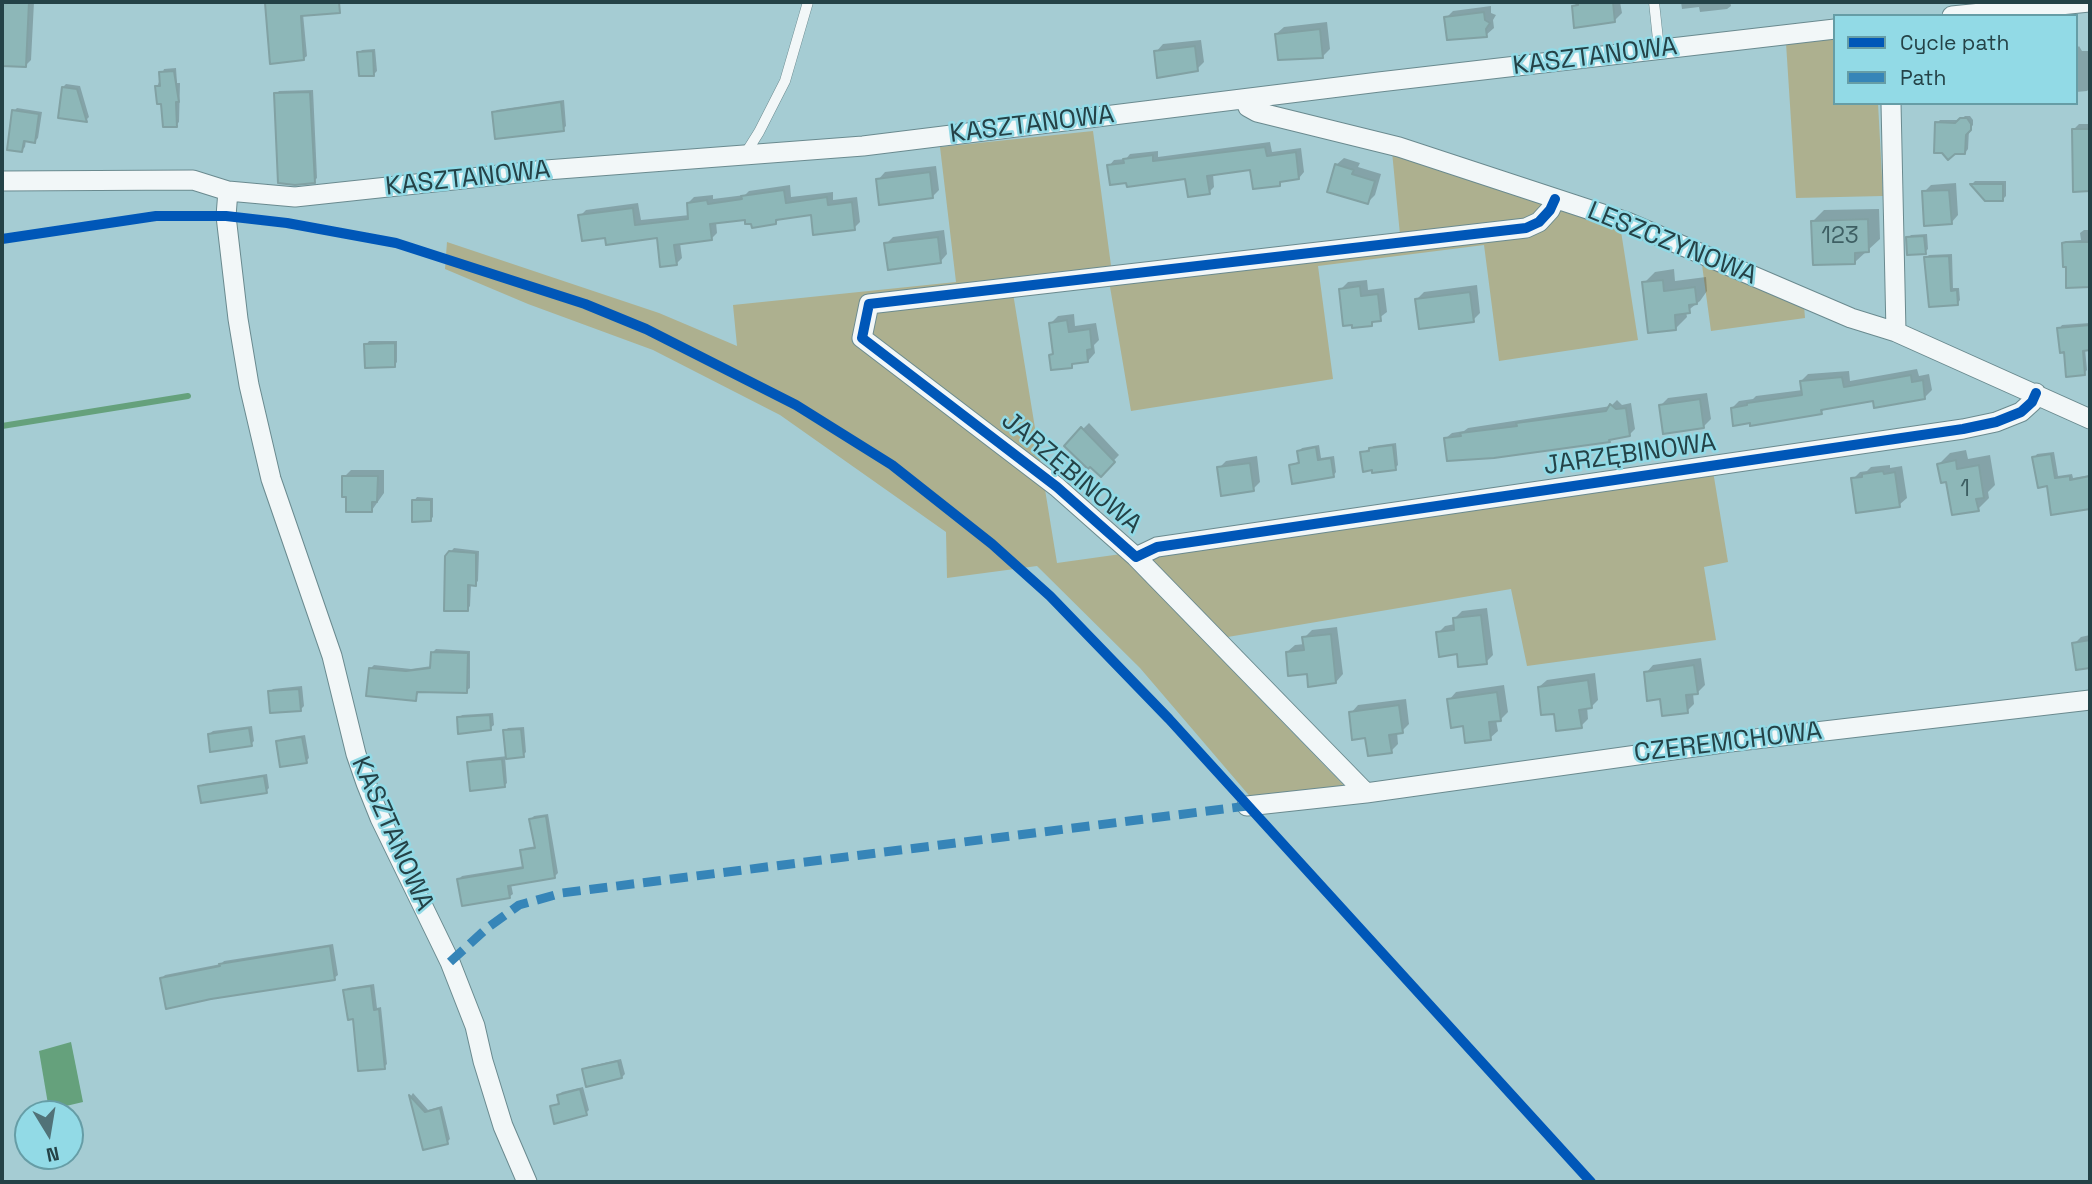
<!DOCTYPE html>
<meta charset="utf-8">
<style>
body{margin:0}
#map{position:relative;width:2092px;height:1184px;overflow:hidden;background:#a5ccd3;font-family:"Space Grotesk",sans-serif}
canvas{display:block}
.frame{position:absolute;inset:0;border:4px solid #244247;pointer-events:none}
.legend{position:absolute;left:1833px;top:14px;width:245px;height:91px;box-sizing:border-box;background:#92dae6;border:2px solid #669da6;margin:0;padding:9px 12px;list-style:none;font-size:21px;color:#244247}
.legend li{display:flex;align-items:center;gap:14px;height:35px}
.legend b{width:35px;border:2px solid #669da6}
.north{position:absolute;left:14px;top:1100px;width:70px;height:70px;box-sizing:border-box;background:#92dae6;border:2px solid #669da6;border-radius:50%;rotate:169deg;font-size:19px;font-weight:700;line-height:28px;text-align:center;color:#244247}
.north::after{content:'';display:block;margin:auto;width:24px;height:32px;background:#517278;clip-path:polygon(50% 0,100% 100%,50% 72%,0 100%)}
</style>
<div id="map">
<canvas width="2092" height="1184"></canvas>
<div class="frame"></div>
<ul class="legend">
<li><b style="height:9px;background:#0057b8"></b>Cycle path</li>
<li><b style="height:9px;background:#3685b8"></b>Path</li>
</ul>
<div class="north">N</div>
</div>
<script>
const c = document.querySelector('canvas').getContext('2d');
c.lineJoin = 'round';
function paint(path, color) { c.fillStyle = color; c.fill(path, 'evenodd'); }
const toPath = rows => new Path2D(rows.map(r => 'M' + r).join(''));
function stroke(path, color, width, dash) { c.strokeStyle = color; c.lineWidth = width; c.lineCap = dash ? 'butt' : 'round'; c.setLineDash(dash || []); c.stroke(path); }
function label(font, color, halo, rows, align = 'center') {
  c.font = font + ' "Space Grotesk",sans-serif'; c.lineWidth = 5; c.setLineDash([]); c.textBaseline = 'middle'; c.strokeStyle = halo; c.fillStyle = color; for (const [text, x, y, turn = 0] of rows) {
    c.save(); c.translate(x, y); c.rotate((+turn || 0) * Math.PI / 180); c.textAlign = isNaN(turn) ? turn : align; if (halo) c.strokeText(text, 0, 0); c.fillText(text, 0, 0); c.restore();
  }
}
paint(toPath([
 [1835,38,1835,103,1878,103,1883,196,1796,198,1786,43],
 [1093,131,1112,273,1400,235,1391,141,1618,212,1638,340,1499,361,1484,245,1318,266,1333,379,1131,411,1108,275,1012,287,1057,563,1713,471,1728,562,1704,567,1716,640,1527,666,1511,589,1204,641,1358,800,1265,814,1140,668,1037,566,947,578,946,532,780,415,653,350,528,304,445,269,447,242,659,313,737,346,733,305,956,282,940,147],
 [1700,250,1803,293,1805,318,1711,331]
]), '#adb08f');
paint(toPath([
 [71,1042,83,1102,49,1110,39,1051]
]), '#65a17c');
paint(toPath([
 [2,2,34,2,31,60,25,66,2,65],
 [268,2,339,2,339,8,303,14,307,56,303,59,267,3],
 [1578,2,1620,2,1622,13,1614,21,1574,6],
 [1681,2,1730,2,1731,6,1727,9,1700,12,1699,7,1682,9],
 [1491,6,1491,13,1496,15,1493,20,1494,28,1486,35,1446,18,1453,11],
 [1327,22,1330,49,1323,56,1276,34,1284,27],
 [1201,40,1204,62,1197,69,1156,52,1163,44],
 [2079,46,2082,51,2090,51,2090,88,2087,91,2076,92,2076,49],
 [375,49,377,71,374,74,359,53,362,50],
 [176,68,177,83,180,83,179,122,176,125,157,87,164,69],
 [66,84,80,86,89,117,86,120,63,87],
 [313,90,317,178,314,181,276,94,279,91],
 [564,100,566,126,563,129,494,113,497,110],
 [17,108,42,112,38,138,35,141,26,140,25,147,22,150,14,111],
 [1965,116,1970,116,1973,120,1973,125,1969,130,1968,149,1965,153,1937,123,1940,120,1960,120],
 [2079,124,2090,124,2090,190,2075,190,2074,129],
 [1270,142,1272,152,1301,148,1304,172,1299,178,1284,179,1279,184,1252,168,1213,174,1214,187,1209,192,1187,177,1109,166,1114,160,1126,159,1130,154,1158,151,1158,157],
 [1344,158,1360,163,1358,167,1381,174,1375,195,1368,202,1336,165],
 [936,166,939,190,932,197,878,180,885,172],
 [1975,181,2006,181,2006,196,2003,199,1986,199,1972,184],
 [1956,183,1958,215,1951,223,1924,192,1931,185],
 [790,185,791,197,833,192,833,200,857,197,860,222,854,228,812,213,780,218,775,223,746,218,716,222,717,233,711,239,680,243,682,258,676,264,658,236,580,216,586,210,638,203,641,220,690,215,688,203,694,197,713,195,713,199,745,195,749,191],
 [1879,209,1880,239,1855,262,1813,221,1824,210],
 [944,230,947,254,940,262,886,244,893,237],
 [2084,230,2090,230,2089,285,2068,265,2064,244,2067,241,2081,240,2080,233],
 [1927,234,1928,249,1925,252,1908,238,1911,235],
 [1952,254,1953,288,1959,288,1960,300,1957,304,1926,258,1929,255],
 [1674,269,1675,281,1706,277,1707,291,1700,301,1686,312,1687,317,1676,328,1644,283,1655,272],
 [1367,280,1368,290,1384,288,1387,312,1371,324,1341,289,1348,282],
 [1477,285,1480,313,1473,320,1417,299,1424,292],
 [1074,314,1075,326,1096,323,1099,340,1094,345,1095,353,1088,361,1076,362,1071,366,1051,355,1054,352,1051,323,1058,316],
 [2090,323,2090,348,2085,349,2087,370,2084,373,2065,350,2059,329,2062,325],
 [369,341,397,341,397,362,394,366,366,345],
 [1917,369,1919,376,1929,374,1932,390,1925,397,1875,399,1826,407,1821,413,1732,408,1739,401,1753,399,1756,396,1803,390,1801,381,1808,374,1849,371,1850,381],
 [1707,393,1711,419,1704,426,1661,405,1668,398],
 [1617,400,1622,405,1631,403,1635,429,1629,435,1612,438,1609,441,1446,438,1452,433,1464,431,1468,428,1611,406],
 [1089,423,1119,455,1101,474,1066,446],
 [1396,443,1398,465,1395,468,1362,453,1374,446],
 [1319,445,1321,458,1334,456,1336,472,1333,476,1291,465,1300,461,1299,451,1302,448],
 [1966,450,1968,459,1990,455,1995,485,1988,492,1989,498,1978,509,1948,480,1939,464,1950,453],
 [2054,452,2058,476,2072,474,2073,478,2090,475,2090,507,2053,513,2048,484,2034,458,2037,454],
 [1257,456,1260,482,1253,489,1219,468,1226,461],
 [1890,465,1890,468,1902,466,1907,498,1899,505,1853,479,1860,472,1867,471,1871,467],
 [351,470,384,470,384,493,372,510,344,477],
 [417,497,433,498,433,517,430,520,414,501],
 [454,548,479,551,478,581,475,584,471,584,470,606,467,610,446,557],
 [1487,608,1493,655,1486,662,1459,652,1438,633,1445,626,1455,624,1455,618,1462,611],
 [1337,627,1343,674,1336,682,1308,672,1287,652,1295,645,1305,644,1304,638,1312,630],
 [2090,635,2090,666,2078,668,2074,644,2081,637],
 [436,649,470,651,470,688,466,691,419,691,415,700,371,668,374,665,411,669,432,666,432,653],
 [1701,658,1705,685,1698,692,1693,693,1694,704,1687,711,1646,673,1653,665],
 [1595,673,1598,700,1591,707,1587,707,1588,719,1581,726,1555,712,1539,687,1547,680],
 [1504,685,1508,712,1501,719,1496,720,1498,731,1490,738,1465,724,1449,700,1456,692],
 [302,686,304,706,301,709,270,692,273,689],
 [1406,699,1409,724,1402,731,1397,732,1398,744,1391,751,1367,736,1351,713,1358,705],
 [493,713,494,725,490,728,459,718,462,715],
 [252,726,254,741,251,744,209,734,213,731],
 [524,727,526,752,523,755,505,757,507,783,504,786,469,763,472,760,508,756,505,731,508,728],
 [305,735,309,758,306,761,278,742,281,739],
 [267,774,269,788,266,791,200,787,203,784],
 [548,814,558,873,555,876,511,884,513,894,509,897,459,879,462,876,524,866,522,851,525,848,537,846,531,819,534,816],
 [333,944,338,975,334,978,168,1007,162,978,165,975,221,964,224,961],
 [374,984,377,1008,381,1007,387,1064,384,1067,354,1017,345,991,348,988],
 [621,1059,625,1074,622,1077,584,1070,587,1067],
 [583,1087,589,1110,586,1113,552,1107,560,1102,559,1095,562,1092],
 [413,1093,428,1110,442,1106,450,1139,447,1142,424,1148,411,1096]
]), '#0003');
stroke(toPath([
 [2,426,188,396]
]), '#65a17c', 6);
const building = toPath([
 [2,2,29,2,26,67,2,66,2,2],
 [339,2,340,13,301,16,304,60,270,64,265,3,339,2],
 [1578,2,1613,2,1615,22,1574,28,1572,6,1578,5,1578,2],
 [1484,12,1485,20,1490,23,1486,29,1487,37,1447,40,1444,17,1484,12],
 [1320,29,1323,58,1278,60,1275,34,1320,29],
 [1195,46,1198,71,1157,78,1154,51,1195,46],
 [373,51,374,76,359,76,357,52,373,51],
 [174,71,179,102,176,102,177,127,163,127,161,104,157,104,155,86,160,86,159,72,174,71],
 [62,87,77,89,87,122,58,118,62,87],
 [310,92,315,183,295,185,278,183,274,93,310,92],
 [561,102,564,131,495,139,492,112,561,102],
 [12,110,39,114,35,143,24,141,22,152,7,150,12,110],
 [1960,118,1967,118,1971,124,1971,130,1966,135,1965,154,1955,154,1948,160,1942,153,1934,153,1935,122,1955,123,1960,118],
 [2072,129,2090,129,2090,191,2073,192,2072,129],
 [1265,147,1267,156,1296,152,1299,179,1280,182,1280,186,1253,189,1250,170,1207,176,1210,194,1188,197,1185,179,1127,187,1126,183,1110,185,1107,165,1124,163,1123,159,1153,155,1153,161,1265,147],
 [1335,164,1354,170,1352,174,1375,181,1368,204,1327,192,1335,164],
 [930,172,933,198,879,205,876,179,930,172],
 [1970,184,2003,184,2003,201,1985,201,1970,184],
 [784,190,786,203,827,197,828,205,852,202,855,230,813,235,811,215,776,220,776,224,752,228,751,224,745,224,745,220,710,224,712,240,674,245,677,265,660,267,657,238,606,245,605,238,582,241,578,215,633,208,635,225,688,219,687,203,707,200,708,204,742,199,741,196,784,190],
 [1949,190,1952,224,1924,226,1922,191,1949,190],
 [1868,219,1869,252,1855,253,1855,264,1813,265,1811,221,1868,219],
 [1924,236,1926,254,1907,255,1906,237,1924,236],
 [938,237,941,263,888,270,884,243,938,237],
 [2066,242,2090,242,2090,287,2066,288,2066,267,2063,267,2062,243,2066,242],
 [1949,256,1951,291,1957,290,1958,305,1929,307,1924,257,1949,256],
 [1663,280,1664,291,1695,287,1697,304,1689,305,1690,313,1675,315,1676,330,1648,333,1642,282,1663,280],
 [1360,286,1361,296,1378,294,1381,321,1372,322,1372,326,1352,328,1352,325,1343,326,1339,289,1360,286],
 [1470,292,1474,322,1419,329,1415,299,1470,292],
 [1067,320,1069,332,1090,329,1092,349,1087,350,1088,362,1072,364,1072,368,1051,370,1049,355,1053,354,1049,323,1067,320],
 [2090,325,2090,350,2083,351,2085,375,2066,377,2064,352,2060,353,2057,328,2090,325],
 [395,343,395,367,365,368,364,344,395,343],
 [1911,375,1912,382,1923,380,1925,399,1874,408,1873,401,1821,410,1822,414,1750,426,1750,423,1733,426,1731,408,1747,405,1747,403,1802,395,1800,381,1842,377,1844,387,1911,375],
 [1700,399,1704,428,1663,434,1659,405,1700,399],
 [1610,404,1616,409,1626,408,1630,436,1609,440,1610,442,1494,458,1447,461,1444,438,1461,436,1460,433,1517,426,1516,423,1606,411,1610,404],
 [1081,427,1115,462,1101,477,1090,467,1088,469,1064,446,1081,427],
 [1393,445,1396,470,1372,473,1372,470,1363,472,1360,452,1369,451,1369,448,1393,445],
 [1316,447,1318,460,1331,458,1334,477,1292,484,1289,465,1299,463,1297,451,1316,447],
 [2051,454,2055,478,2070,476,2070,480,2090,476,2090,509,2051,515,2047,486,2038,488,2032,457,2051,454],
 [1956,460,1957,469,1979,465,1984,498,1976,499,1979,511,1952,515,1946,482,1941,483,1937,464,1956,460],
 [1250,463,1254,491,1221,496,1217,467,1250,463],
 [1883,471,1884,474,1895,472,1900,507,1856,513,1851,478,1862,477,1862,474,1883,471],
 [342,476,378,476,377,502,372,502,372,512,346,512,346,497,342,497,342,476],
 [412,500,431,500,431,521,412,522,412,500],
 [449,551,476,553,476,586,468,585,468,611,444,611,445,556,449,551],
 [1481,615,1487,664,1458,667,1457,654,1439,657,1436,632,1454,630,1453,618,1481,615],
 [1331,634,1336,683,1308,687,1307,674,1288,676,1286,652,1304,650,1302,637,1331,634],
 [2090,640,2090,668,2076,670,2072,643,2090,640],
 [431,652,468,653,467,693,417,692,416,701,366,696,369,668,406,671,430,668,431,652],
 [1694,665,1698,694,1686,695,1688,713,1662,716,1660,699,1647,701,1644,672,1694,665],
 [1588,680,1592,708,1579,710,1582,728,1556,731,1554,714,1541,715,1538,687,1588,680],
 [299,689,301,711,270,713,268,691,299,689],
 [1497,692,1501,721,1489,722,1491,740,1465,743,1463,726,1451,728,1447,699,1497,692],
 [1399,705,1403,733,1389,735,1392,753,1368,756,1365,738,1352,740,1349,712,1399,705],
 [490,715,491,730,458,734,457,717,490,715],
 [249,728,252,746,210,752,208,734,249,728],
 [521,729,524,757,506,759,503,730,521,729],
 [302,737,307,763,280,767,276,741,302,737],
 [502,759,505,787,470,791,467,762,502,759],
 [264,776,267,793,201,803,198,786,264,776],
 [546,816,555,878,508,886,510,898,462,906,457,879,523,868,520,850,535,848,529,819,546,816],
 [330,946,335,980,211,999,166,1009,160,978,220,966,219,964,330,946],
 [371,986,374,1010,379,1009,385,1069,358,1071,353,1019,348,1020,343,990,371,986],
 [618,1061,622,1078,586,1087,582,1069,618,1061],
 [580,1089,587,1115,554,1124,550,1106,559,1104,557,1095,580,1089],
 [409,1095,425,1112,440,1108,448,1144,423,1150,409,1095]
]);
paint(building, '#8db7b8');
stroke(building, '#81a1a3', 2);
const service = toPath([
 [1654,2,1659,49],
 [749,155,749,148,759,132,785,81,808,2]
]);
const minor = toPath([
 [1952,16,2089,2],
 [1247,99,1248,107,1257,112,1399,147,1627,222,1851,318,1896,332,2090,419],
 [1891,103,1896,332],
 [2,181,193,180,228,191,295,197,546,170,863,146,1379,82,1835,29],
 [228,191,226,216,238,319,249,385,271,479,332,656,356,754,366,783,380,818,450,962,475,1026,483,1061,503,1126,527,1182],
 [1555,199,1550,210,1539,222,1526,228,869,304,862,338,1057,487,1136,557,1157,547,1963,429,1996,422,2021,412,2032,402,2036,393],
 [1136,557,1366,793],
 [1247,806,1366,793,1730,742,2090,700]
]);
stroke(service, '#6a8a8f', 11);
stroke(minor, '#6a8a8f', 21);
stroke(service, '#f2f7f8', 10);
stroke(minor, '#f2f7f8', 19);
stroke(toPath([
 [450,962,486,929,519,905,562,893,1247,806]
]), '#3685b8', 9, [18, 9]);
stroke(toPath([
 [1555,199,1550,210,1539,222,1526,228,869,304,862,338,1057,487,1136,557,1157,547,1963,429,1996,422,2021,412,2032,402,2036,393],
 [2,239,156,216,226,216,287,223,396,243,585,304,646,329,796,405,892,465,992,544,1050,596,1169,719,1591,1182]
]), '#0057b8', 10);
label('23px', '#3e5f63', null, [
 ["123",1840,237],
 ["1",1965,490]
]);
label('26px', '#244247', '#92dae6', [
 ["KASZTANOWA",1595,57,-7],
 ["KASZTANOWA",1032,125,-7],
 ["KASZTANOWA",468,179,-6],
 ["LESZCZYNOWA",1672,244,22],
 ["JARZĘBINOWA",1630,455,-8],
 ["JARZĘBINOWA",1071,473,40],
 ["CZEREMCHOWA",1728,743,-7],
 ["KASZTANOWA",392,834,66]
]);
</script>
